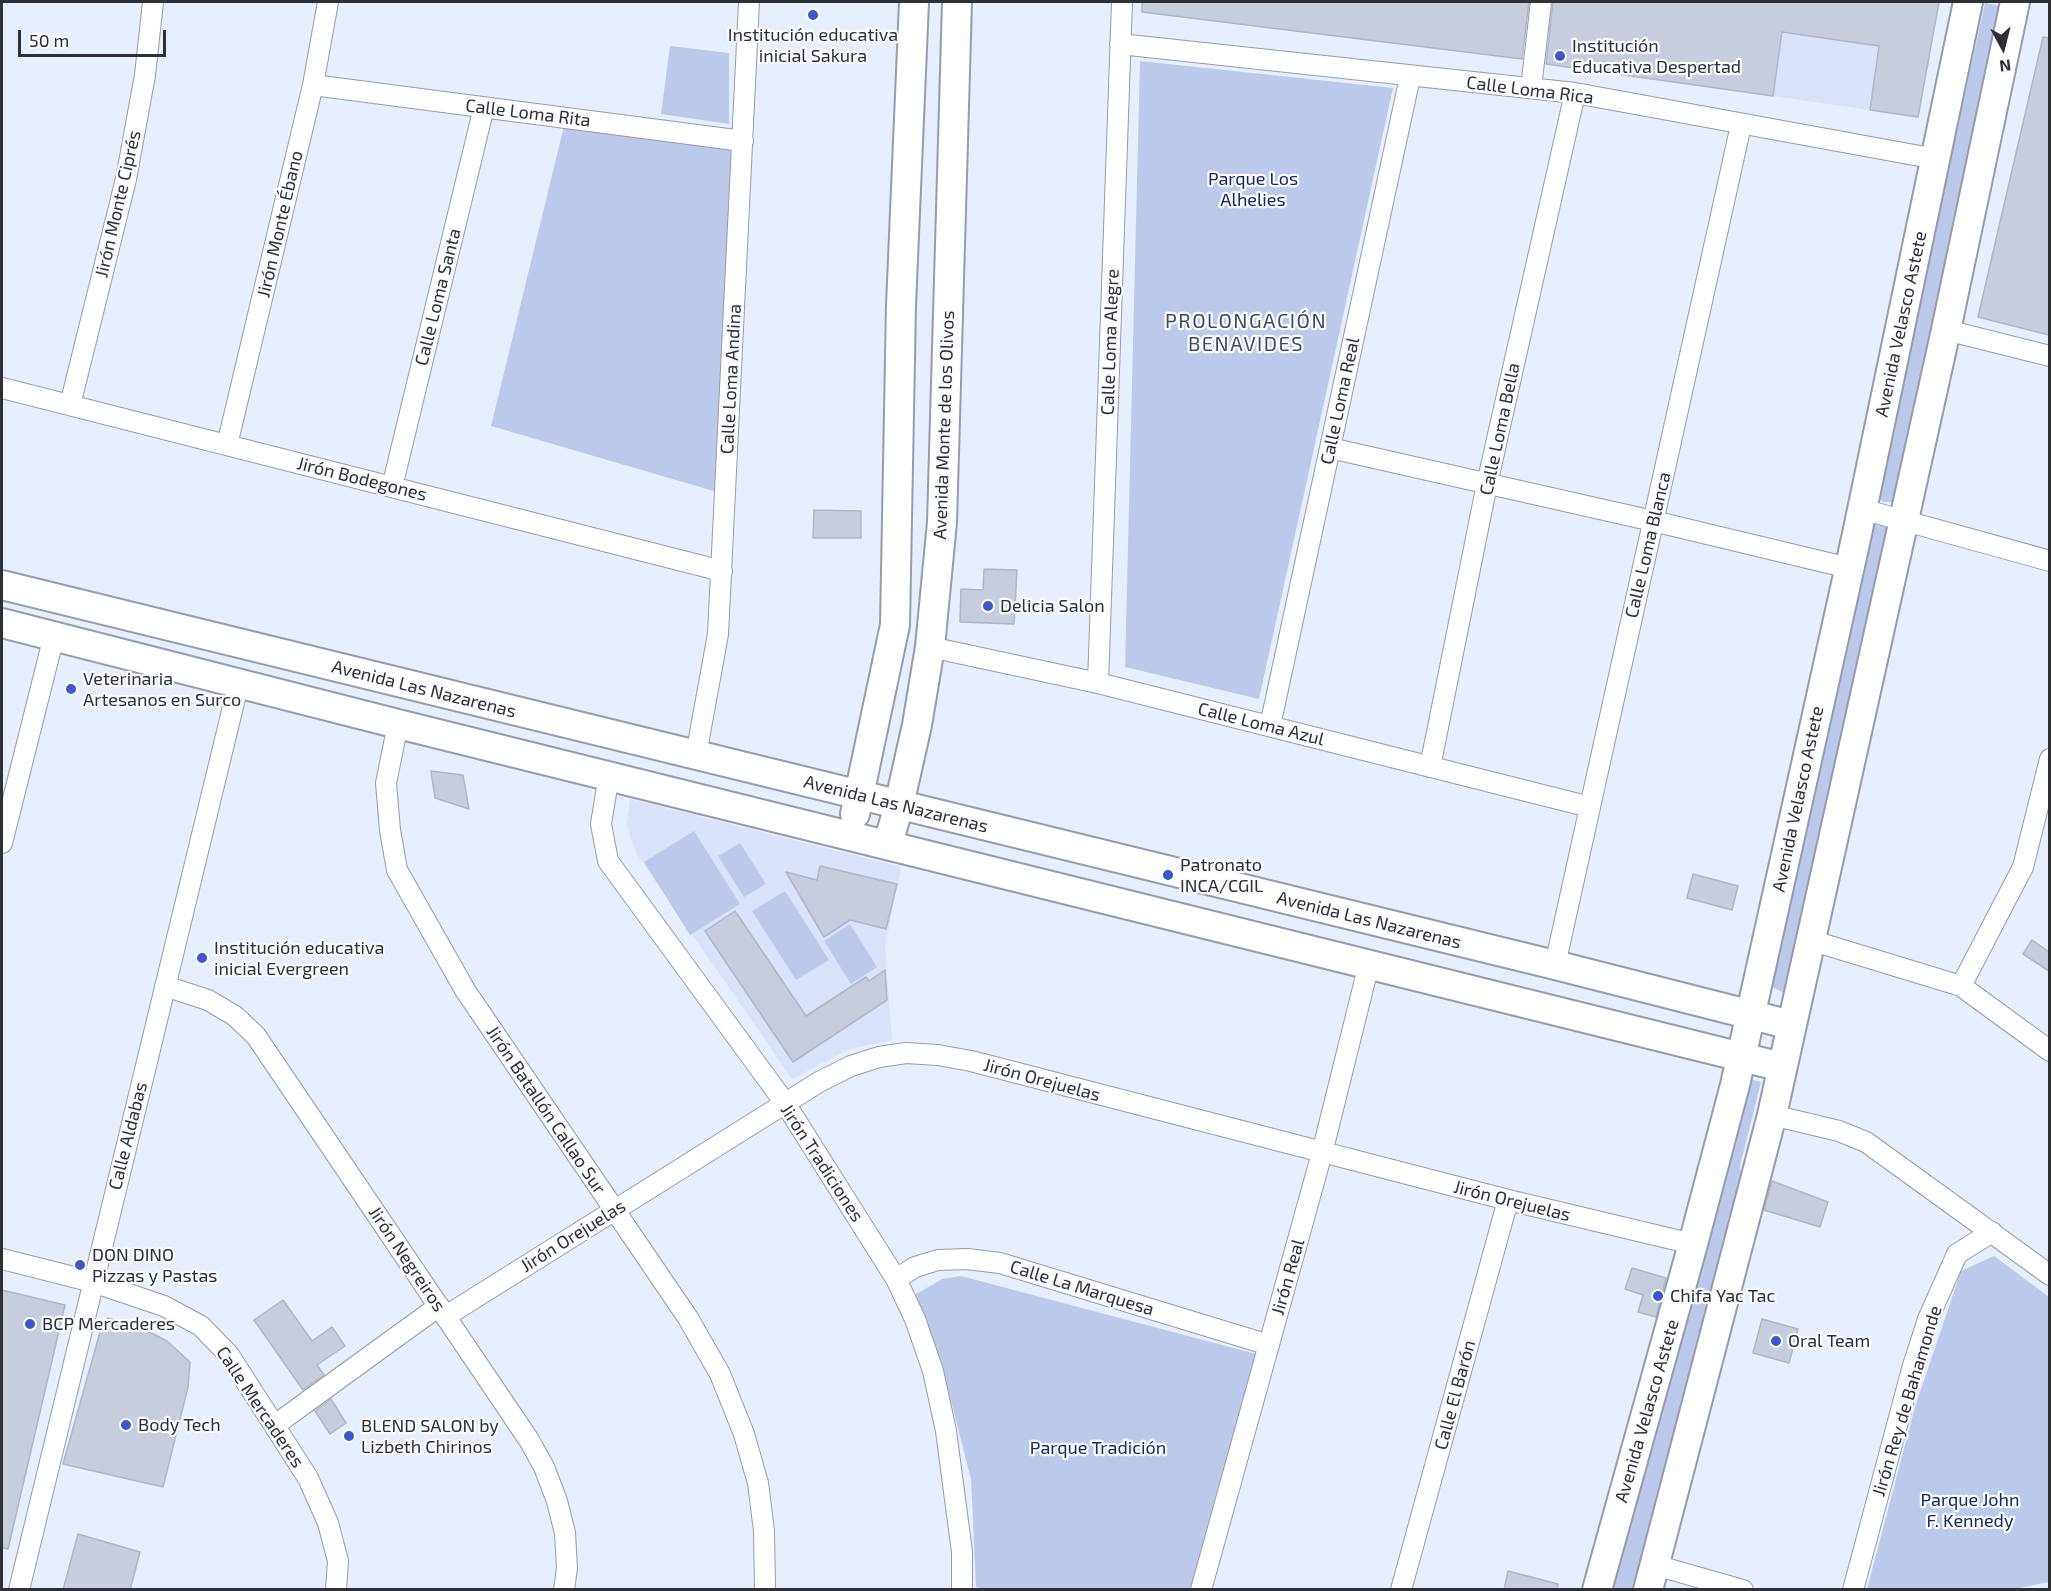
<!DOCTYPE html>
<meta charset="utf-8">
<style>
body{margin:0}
#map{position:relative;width:2051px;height:1591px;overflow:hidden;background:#e7eefe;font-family:"Exo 2",sans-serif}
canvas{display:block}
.frame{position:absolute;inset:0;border:3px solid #2e3036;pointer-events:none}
.north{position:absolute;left:1973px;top:18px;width:60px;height:60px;-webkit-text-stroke:4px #fafbfe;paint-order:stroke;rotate:173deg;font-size:16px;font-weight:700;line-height:24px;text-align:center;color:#2e3036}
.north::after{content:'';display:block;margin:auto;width:21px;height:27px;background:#2e3036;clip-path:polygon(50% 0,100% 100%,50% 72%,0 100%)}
.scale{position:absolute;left:18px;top:30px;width:148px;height:27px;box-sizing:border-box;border:3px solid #2e3036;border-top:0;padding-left:8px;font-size:18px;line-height:21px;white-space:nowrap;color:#2e3036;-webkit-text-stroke:4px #fafbfe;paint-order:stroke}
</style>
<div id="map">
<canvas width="2051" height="1591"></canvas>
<div class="frame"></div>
<div class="north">N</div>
<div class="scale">50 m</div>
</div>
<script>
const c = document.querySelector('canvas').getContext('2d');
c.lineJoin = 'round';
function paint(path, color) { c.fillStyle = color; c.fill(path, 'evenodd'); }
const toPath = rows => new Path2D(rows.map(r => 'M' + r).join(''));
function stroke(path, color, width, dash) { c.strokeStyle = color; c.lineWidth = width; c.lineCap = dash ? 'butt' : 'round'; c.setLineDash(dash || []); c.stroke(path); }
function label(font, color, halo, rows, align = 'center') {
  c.font = font + ' "Exo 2",sans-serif'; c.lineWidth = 4.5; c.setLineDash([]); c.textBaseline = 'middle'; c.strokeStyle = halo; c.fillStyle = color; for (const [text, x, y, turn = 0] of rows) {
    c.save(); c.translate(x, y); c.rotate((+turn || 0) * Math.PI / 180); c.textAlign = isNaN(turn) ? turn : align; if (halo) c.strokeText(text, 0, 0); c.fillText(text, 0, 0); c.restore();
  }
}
paint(toPath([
 [1783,32,1879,46,1870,110,1773,96],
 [630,799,901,867,885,947,892,1040,850,1049,792,1079,637,854,631,840,627,823]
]), '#d9e2f8');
paint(toPath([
 [1985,3,2003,6,1900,496,1892,502,1883,502,1877,495],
 [670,46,729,53,729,124,661,114],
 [1140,61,1393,88,1259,699,1125,667],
 [564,126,735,149,717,492,491,426],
 [1875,523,1886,524,1887,530,1788,993,1784,993,1772,987,1768,980,1871,526],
 [694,831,740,904,690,935,644,862],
 [740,843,766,884,744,897,718,856],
 [785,891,829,960,796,980,752,911],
 [850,924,877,967,851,984,824,941],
 [1750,1079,1761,1082,1740,1166,1742,1187,1637,1589,1612,1590,1747,1082],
 [1994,1256,2049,1297,2049,1582,2009,1590,1867,1589,1915,1407,1961,1271],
 [961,1276,1260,1355,1195,1589,986,1590,976,1587,971,1479,946,1381,928,1332,911,1297,942,1279]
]), '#bcc9eb');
const building = toPath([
 [1142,2,1529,2,1522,59,1142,12,1142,2],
 [1553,2,1939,2,1918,117,1870,110,1879,46,1782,32,1773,96,1546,64,1553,2],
 [2043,37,2049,38,2049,335,1978,317,2043,37],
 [814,510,861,511,861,538,813,538,814,510],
 [984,569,1017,570,1014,624,960,622,961,589,983,590,984,569],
 [431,771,463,775,469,809,435,798,431,771],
 [820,866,897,884,886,929,850,920,824,937,786,872,817,880,820,866],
 [1693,874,1738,886,1732,910,1687,898,1693,874],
 [735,911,806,1016,866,977,869,981,885,970,887,1000,793,1062,705,931,735,911],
 [2032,940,2049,952,2049,971,2023,954,2032,940],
 [1772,1181,1828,1202,1820,1227,1764,1210,1772,1181],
 [1632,1268,1666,1278,1656,1317,1638,1312,1643,1295,1625,1289,1632,1268],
 [2,1290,65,1305,8,1549,2,1548,2,1290],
 [283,1300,312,1341,332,1327,345,1346,317,1365,324,1375,303,1390,254,1320,283,1300],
 [108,1318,147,1331,167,1341,190,1362,188,1387,163,1487,63,1464,102,1325,108,1318],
 [1762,1319,1798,1329,1789,1363,1753,1353,1762,1319],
 [331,1399,346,1423,330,1434,315,1411,331,1399],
 [78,1534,140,1552,130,1590,63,1590,78,1534],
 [1508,1571,1558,1584,1557,1590,1504,1590,1508,1571]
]);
paint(building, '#c7cddc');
stroke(building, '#afb6c5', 1.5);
const street = toPath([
 [1120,44,1575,93,1936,159],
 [313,85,743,141],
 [1531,88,1541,2],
 [1946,330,2050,356],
 [2,388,722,571],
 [70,405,126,179,145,75,153,2],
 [227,445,313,85,328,2],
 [1330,448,1653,521,1849,568],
 [392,487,484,107],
 [1862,509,2050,561],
 [930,647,1098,683,1590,807],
 [1098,683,1122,2],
 [398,724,386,783,390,830,397,870,465,990,688,1318,720,1374,744,1434,758,1483,764,1531,765,1590],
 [1270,726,1410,77],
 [696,755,718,634,749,2],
 [1430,767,1487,484,1575,93],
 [609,775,601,824,608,861,785,1103,896,1279,915,1319,933,1371,946,1431,962,1552,962,1590],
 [2,843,54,636],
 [1810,940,1961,986,2050,1051],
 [1555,965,1741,125],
 [165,986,208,1000,235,1016,256,1036,529,1440,544,1467,557,1501,565,1533,567,1568,564,1590],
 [1961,986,2023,867,2050,759],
 [1772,1115,1839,1131,1866,1142,2050,1275],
 [2,1259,93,1282,164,1306,201,1326,229,1355,308,1478,328,1523,338,1561,336,1590],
 [896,1279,915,1267,938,1260,967,1259,1000,1263,1269,1345],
 [446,1316,819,1082,851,1066,879,1057,906,1053,938,1055,971,1061,1508,1200,1693,1244],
 [275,1425,439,1306],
 [1655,1565,1743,1590],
 [19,1590,239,682],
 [1201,1590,1322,1153,1369,964],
 [1401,1590,1508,1200],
 [1853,1590,1912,1369,1928,1319,1957,1254,1992,1232]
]);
const secondary = toPath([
 [2,585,1555,965,1791,1025],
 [2,623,398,724,1782,1067],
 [855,814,895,625,901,305,914,2],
 [888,844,899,805,917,725,930,647,942,522,957,2],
 [1597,1590,1693,1244,1735,1085,1857,534,1968,2],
 [1648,1590,1772,1115,1946,330,2015,2]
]);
stroke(street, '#969cab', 22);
stroke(secondary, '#969cab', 32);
stroke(street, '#fff', 20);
stroke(secondary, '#fff', 28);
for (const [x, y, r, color] of [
 [813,15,6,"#3b59cb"],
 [1560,56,6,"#3b59cb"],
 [988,606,6,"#3b59cb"],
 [71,689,6,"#3b59cb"],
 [1168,875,6,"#3b59cb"],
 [202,958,6,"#3b59cb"],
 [80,1265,6,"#3b59cb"],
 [1658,1296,6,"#3b59cb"],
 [30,1324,6,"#3b59cb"],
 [1776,1341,6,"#3b59cb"],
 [126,1425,6,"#3b59cb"],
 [349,1436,6,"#3b59cb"]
]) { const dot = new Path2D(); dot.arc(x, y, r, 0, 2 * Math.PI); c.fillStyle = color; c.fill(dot); stroke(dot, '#fafbfe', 2); }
label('18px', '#2e3036', '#fafbfe', [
 ["Institución educativa",813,35,"center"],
 ["inicial Sakura",813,56,"center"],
 ["Institución",1572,46],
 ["Educativa Despertad",1572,67],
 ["Delicia Salon",1000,606],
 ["Veterinaria",83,679],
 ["Artesanos en Surco",83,700],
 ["Patronato",1180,865],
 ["INCA/CGIL",1180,886],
 ["Institución educativa",214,948],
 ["inicial Evergreen",214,969],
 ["DON DINO",92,1255],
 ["Pizzas y Pastas",92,1276],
 ["Chifa Yac Tac",1670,1296],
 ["BCP Mercaderes",42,1324],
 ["Oral Team",1788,1341],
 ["Body Tech",138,1425],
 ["BLEND SALON by",361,1426],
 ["Lizbeth Chirinos",361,1447]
], 'left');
label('18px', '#2e3036', '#fafbfe', [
 ["Calle Loma Rica",1530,90,7],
 ["Calle Loma Rita",528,113,7],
 ["Jirón Monte Ciprés",118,204,-77],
 ["Jirón Monte Ébano",280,224,-77],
 ["Calle Loma Santa",438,297,-76],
 ["Avenida Velasco Astete",1901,324,-78],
 ["Calle Loma Alegre",1110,342,-88],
 ["Calle Loma Andina",731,379,-87],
 ["Calle Loma Real",1340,401,-78],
 ["Avenida Monte de los Olivos",944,425,-88],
 ["Calle Loma Bella",1500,429,-78],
 ["Jirón Bodegones",362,479,14],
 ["Calle Loma Blanca",1648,545,-77],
 ["Avenida Las Nazarenas",424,689,14],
 ["Calle Loma Azul",1261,724,14],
 ["Avenida Velasco Astete",1798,799,-78],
 ["Avenida Las Nazarenas",896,804,14],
 ["Avenida Las Nazarenas",1369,920,14],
 ["Jirón Orejuelas",1042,1080,15],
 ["Jirón Batallón Callao Sur",546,1110,56],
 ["Calle Aldabas",128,1136,-76],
 ["Jirón Tradiciones",822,1163,57],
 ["Jirón Orejuelas",1512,1201,14],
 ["Jirón Orejuelas",573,1236,-32],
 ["Jirón Negreiros",407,1259,56],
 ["Jirón Real",1288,1277,-74],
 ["Calle La Marquesa",1082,1288,17],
 ["Calle El Barón",1455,1395,-75],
 ["Jirón Rey de Bahamonde",1907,1401,-73],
 ["Calle Mercaderes",260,1407,56],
 ["Avenida Velasco Astete",1647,1411,-74]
]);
label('18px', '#182865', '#fafbfe', [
 ["Parque Los",1253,179],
 ["Alhelies",1253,200],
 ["Parque Tradición",1098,1448],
 ["Parque John",1970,1500],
 ["F. Kennedy",1970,1521]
]);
c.letterSpacing = '1.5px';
label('20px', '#464b58', '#fafbfe', [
 ["PROLONGACIÓN",1246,321],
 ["BENAVIDES",1246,344]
]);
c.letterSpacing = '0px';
</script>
